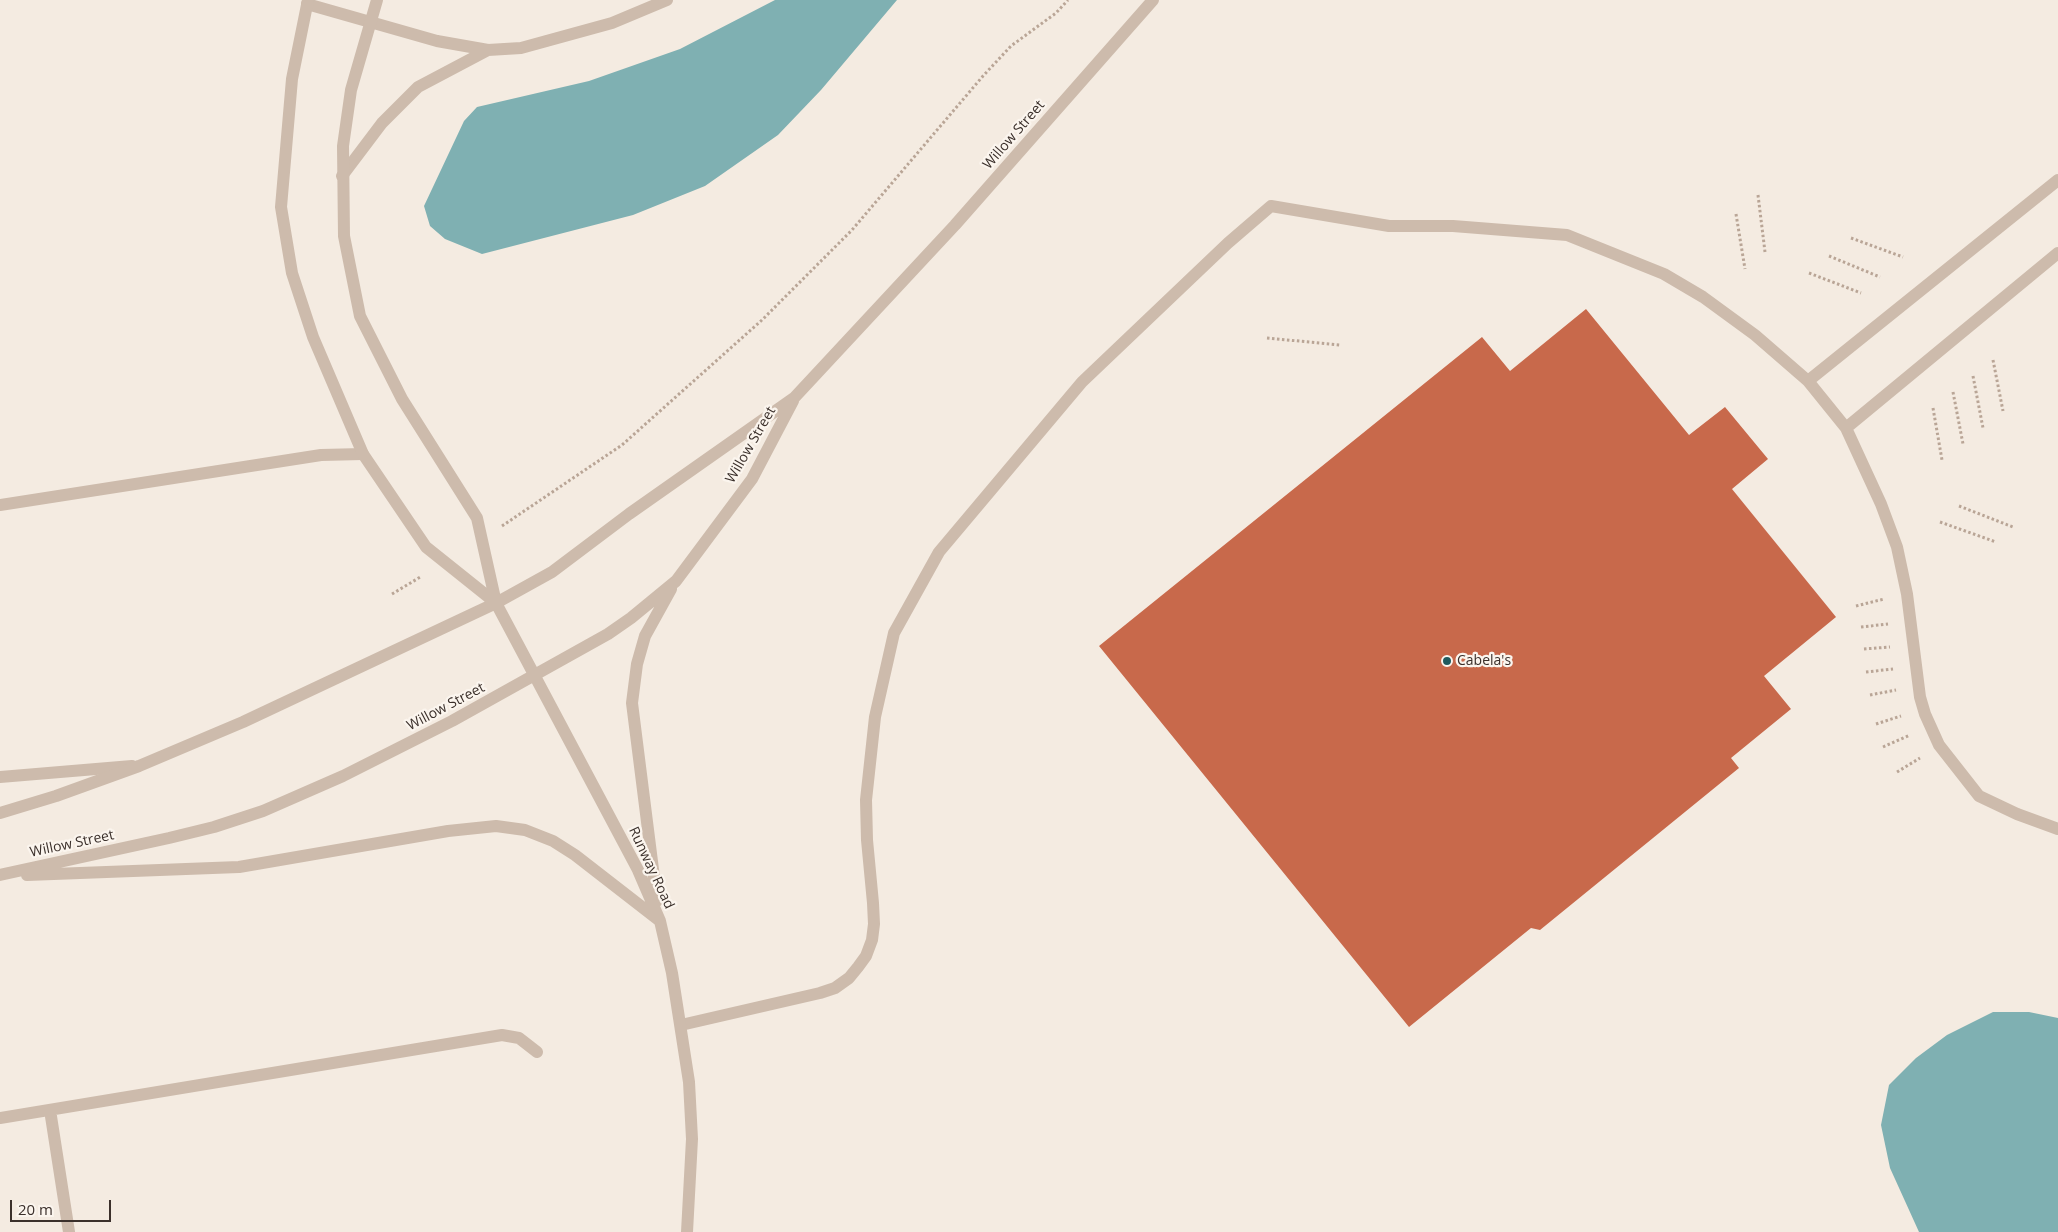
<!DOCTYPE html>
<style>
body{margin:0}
#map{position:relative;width:2058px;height:1232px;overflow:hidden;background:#f4ebe1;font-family:"Open Sans",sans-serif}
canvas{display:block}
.scale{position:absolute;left:10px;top:1200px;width:101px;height:22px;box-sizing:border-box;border:2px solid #3b302b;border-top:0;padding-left:6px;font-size:15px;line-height:18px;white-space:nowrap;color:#3b302b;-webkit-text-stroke:4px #fbf5ee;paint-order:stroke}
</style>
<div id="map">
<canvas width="2058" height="1232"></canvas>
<div class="scale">20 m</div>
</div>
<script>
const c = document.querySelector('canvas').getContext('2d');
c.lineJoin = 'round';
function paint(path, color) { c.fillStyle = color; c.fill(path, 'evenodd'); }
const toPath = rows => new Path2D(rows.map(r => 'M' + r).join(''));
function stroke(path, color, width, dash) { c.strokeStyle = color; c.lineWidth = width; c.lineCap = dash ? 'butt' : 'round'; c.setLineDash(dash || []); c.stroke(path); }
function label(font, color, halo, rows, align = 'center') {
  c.font = font + ' "Open Sans",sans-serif'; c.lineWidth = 4.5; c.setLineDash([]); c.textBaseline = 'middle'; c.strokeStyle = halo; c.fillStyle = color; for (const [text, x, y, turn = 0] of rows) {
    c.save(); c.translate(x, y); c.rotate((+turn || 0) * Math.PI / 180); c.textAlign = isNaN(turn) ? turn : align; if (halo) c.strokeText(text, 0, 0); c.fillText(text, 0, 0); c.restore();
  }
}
paint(toPath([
 [775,0,897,0,821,90,778,135,705,186,633,215,482,254,445,239,430,226,424,206,464,121,477,107,589,81,680,49],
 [1993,1012,2029,1012,2058,1018,2058,1232,1919,1232,1890,1168,1881,1125,1889,1085,1916,1058,1947,1035]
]), '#7fb0b2');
paint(toPath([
 [1586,309,1689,435,1725,407,1768,459,1732,489,1836,617,1764,676,1791,709,1731,758,1739,768,1540,930,1531,928,1409,1027,1099,646,1482,337,1510,371]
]), '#c8694b');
stroke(toPath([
 [1758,195,1765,252],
 [1736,214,1745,269],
 [1851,238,1903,257],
 [1829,256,1880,277],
 [1809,273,1861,293],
 [1267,338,1340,345],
 [1993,360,2003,411],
 [1973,376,1983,428],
 [1953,392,1963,444],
 [1933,408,1942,460],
 [1959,506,2013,527],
 [1940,522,1996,542],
 [502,526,622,445,762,320,852,230,983,76,1011,46,1056,13,1068,0],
 [392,594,422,576],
 [1856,606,1884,599],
 [1861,627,1888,624],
 [1864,649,1890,647],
 [1866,672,1893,669],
 [1870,695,1896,690],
 [1876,724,1901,716],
 [1883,747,1910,735],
 [1897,772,1920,758]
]), '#b9a596', 3, [2.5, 2.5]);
stroke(toPath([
 [307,4,437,41,488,50,521,48,612,23,667,0],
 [342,176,382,123,418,87,488,50],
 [1808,381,2058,180],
 [1846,428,2058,253],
 [0,505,321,455,363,454],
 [0,777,132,766],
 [681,1025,820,993,835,988,849,978,858,967,866,956,872,940,874,924,873,903,867,840,866,800,875,717,894,633,939,552,1082,382,1228,243,1271,206,1389,226,1453,226,1567,235,1664,274,1703,297,1755,335,1808,381,1846,428,1881,504,1897,547,1907,594,1920,697,1925,714,1939,745,1979,796,2017,814,2058,829],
 [50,1110,69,1232],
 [0,1118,502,1035,519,1038,537,1052]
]), '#cdbbac', 12);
stroke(toPath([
 [308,0,292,79,281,207,292,273,313,337,363,454,426,547,496,603],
 [377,0,351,90,343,146,344,236,360,316,402,399,477,518,496,603,638,870,660,921,672,973,689,1082,692,1139,687,1232],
 [0,813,56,796,139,766,243,722,496,603,552,572,629,514,794,398,955,225,1153,0],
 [0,875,169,838,214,827,263,811,343,776,452,721,608,634,631,618,676,581,752,479,793,401],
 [27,875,239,867,448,831,496,826,525,830,553,841,575,855,660,921],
 [657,901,632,703,637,664,645,636,671,589]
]), '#cdbbac', 12);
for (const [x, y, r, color] of [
 [1447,661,5,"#1f5a5e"]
]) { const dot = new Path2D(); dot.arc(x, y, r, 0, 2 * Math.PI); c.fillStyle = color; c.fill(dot); stroke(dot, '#fbf5ee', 2); }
label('14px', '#3b302b', '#fbf5ee', [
 ["Willow Street",1014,135,-49],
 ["Willow Street",751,445,-60],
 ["Willow Street",446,707,-28],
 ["Willow Street",72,844,-12],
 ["Runway Road",651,868,65]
]);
label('14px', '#3b302b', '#fbf5ee', [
 ["Cabela's",1457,661]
], 'left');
</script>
